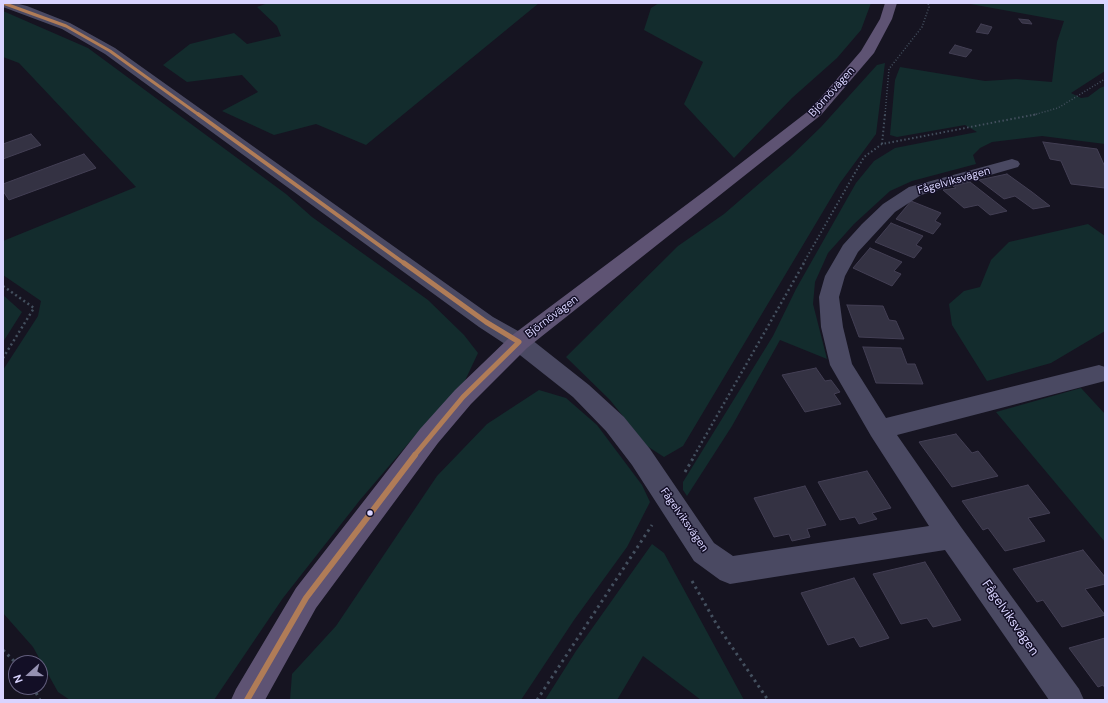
<!DOCTYPE html>
<meta charset="utf-8">
<style>
body{margin:0}
#map{position:relative;width:1108px;height:703px;overflow:hidden;background:#161421;font-family:"DM Sans",sans-serif}
canvas{display:block}
.frame{position:absolute;inset:0;border:4px solid #d9d4ff;pointer-events:none}
.north{position:absolute;left:8px;top:655px;width:40px;height:40px;box-sizing:border-box;background:#130f26;border:1px solid #625e7d;border-radius:50%;rotate:249deg;font-size:11px;font-weight:700;line-height:16px;text-align:center;color:#d9d4ff}
.north::after{content:'';display:block;margin:auto;width:14px;height:18px;background:#9591b1;clip-path:polygon(50% 0,100% 100%,50% 72%,0 100%)}
</style>
<div id="map">
<canvas width="1108" height="703"></canvas>
<div class="frame"></div>
<div class="north">N</div>
</div>
<script>
const c = document.querySelector('canvas').getContext('2d');
c.lineJoin = 'round';
function paint(path, color) { c.fillStyle = color; c.fill(path, 'evenodd'); }
const toPath = rows => new Path2D(rows.map(r => 'M' + r).join(''));
function stroke(path, color, width, dash) { c.strokeStyle = color; c.lineWidth = width; c.lineCap = dash ? 'butt' : 'round'; c.setLineDash(dash || []); c.stroke(path); }
function label(font, color, halo, rows, align = 'center') {
  c.font = font + ' "DM Sans",sans-serif'; c.lineWidth = 3; c.setLineDash([]); c.textBaseline = 'middle'; c.strokeStyle = halo; c.fillStyle = color; for (const [text, x, y, turn = 0] of rows) {
    c.save(); c.translate(x, y); c.rotate((+turn || 0) * Math.PI / 180); c.textAlign = isNaN(turn) ? turn : align; if (halo) c.strokeText(text, 0, 0); c.fillText(text, 0, 0); c.restore();
  }
}
paint(toPath([
 [268,3,539,3,366,145,316,124,274,135,222,111,258,92,242,75,187,82,163,65,190,44,234,33,247,44,281,36,277,26,257,7],
 [659,3,871,3,861,30,837,58,792,98,734,158,684,104,703,62,644,30,651,8],
 [965,3,1105,3,1105,71,1071,93,1081,98,1088,97,1100,88,1105,86,1105,144,1042,136,992,142,980,148,973,155,976,164,912,181,890,191,854,224,828,253,815,282,813,304,827,359,780,340,732,426,687,496,683,490,683,482,773,336,796,289,856,183,874,161,895,148,977,132,965,125,897,137,890,135,895,80,900,67,985,81,1016,79,1052,82,1057,42,1064,21],
 [3,11,88,48,286,194,312,217,428,300,464,335,478,353,462,387,431,417,360,500,283,598,214,700,70,700,58,692,33,647,3,613,3,370,38,316,41,301,3,275,3,241,136,187,19,63,3,57],
 [885,63,876,134,840,183,683,446,664,457,647,446,610,400,566,357,678,246,724,214,790,157,821,127,877,65],
 [1088,224,1105,236,1105,331,1051,363,987,381,952,325,949,304,964,291,980,287,991,260,1009,242],
 [3,295,22,312,3,342],
 [1081,388,1105,414,1105,542,996,412],
 [539,390,566,398,597,425,642,485,650,502,627,547,574,620,521,700,290,700,292,674,336,626,437,476,487,424],
 [652,544,664,553,744,700,701,700,643,656,617,700,545,700,576,651]
]), '#132c2d');
const building = toPath([
 [1019,19,1029,20,1032,24,1022,23,1019,19],
 [981,24,992,27,988,34,976,32,981,24],
 [955,45,972,50,966,57,949,53,955,45],
 [31,134,41,145,3,159,3,144,31,134],
 [1043,142,1097,149,1105,167,1105,188,1071,184,1061,161,1050,159,1043,142],
 [84,154,96,168,9,200,3,191,3,184,84,154],
 [1007,174,1032,192,1050,206,1033,209,1015,196,1004,199,979,180,1007,174],
 [970,182,1007,211,990,215,978,205,964,208,943,190,956,188,953,186,970,182],
 [911,201,941,213,935,221,941,224,933,234,896,219,911,201],
 [891,223,923,236,916,245,922,248,914,258,875,242,891,223],
 [870,248,902,262,894,271,901,274,892,286,853,268,870,248],
 [847,305,883,306,889,320,896,321,904,339,859,337,847,305],
 [863,347,901,348,907,364,915,364,923,384,876,383,863,347],
 [816,368,825,381,831,380,840,392,834,394,841,404,805,412,782,375,816,368],
 [956,434,972,453,978,451,998,476,952,487,919,442,956,434],
 [867,471,891,508,872,513,877,519,859,524,855,517,840,520,818,482,867,471],
 [1028,485,1050,513,1028,518,1045,541,1005,551,988,528,983,530,962,501,1028,485],
 [805,486,826,525,807,529,810,537,792,541,789,534,774,537,754,498,805,486],
 [1083,550,1105,577,1105,584,1085,589,1105,615,1062,627,1043,600,1037,602,1013,569,1083,550],
 [925,562,961,620,933,627,927,618,901,624,873,574,925,562],
 [854,578,889,638,860,647,854,637,828,645,801,593,854,578],
 [1105,638,1105,688,1103,685,1098,687,1069,648,1105,638]
]);
paint(building, '#343243');
stroke(building, '#433f54', 1);
stroke(toPath([
 [885,115,889,69,922,27,929,7,928,3],
 [1033,115,1058,108,1105,79]
]), '#44505f', 1.5, [1, 2]);
stroke(toPath([
 [882,144,885,114],
 [803,264,864,157,882,144,1038,114]
]), '#44505f', 2, [1.5, 2.5]);
stroke(toPath([
 [3,286,34,308,3,358],
 [694,456,804,263]
]), '#44505f', 2.5, [2, 3]);
stroke(toPath([
 [685,472,695,455],
 [692,581,717,625,768,700],
 [3,650,16,663],
 [33,687,40,700],
 [537,700,652,525]
]), '#44505f', 3, [2.5, 4]);
paint(toPath([
 [3,3,15,3,27,6,70,23,115,48,493,317,527,336,589,385,624,417,650,449,714,543,733,556,929,526,871,436,830,365,821,327,819,297,825,276,843,245,862,224,883,204,909,187,1012,159,1018,161,1020,164,1018,167,921,195,895,212,858,252,845,276,839,297,843,327,852,364,886,418,1099,365,1105,367,1105,381,897,435,961,527,1079,689,1084,700,1049,700,945,550,730,584,720,580,694,561,632,465,606,431,573,397,511,348,479,327,105,54,62,29,3,7,3,3]
]), '#4a4962');
paint(toPath([
 [885,3,897,3,892,19,874,53,821,115,527,348,471,404,438,443,316,608,265,700,231,700,236,689,296,588,420,429,455,390,511,336,710,187,811,109,861,51,880,19,885,3]
]), '#5e5373');
stroke(toPath([
 [3,3,66,26,110,51,199,115]
]), '#b07c57', 3);
stroke(toPath([
 [198,114,405,264]
]), '#b07c57', 4);
stroke(toPath([
 [404,263,486,322,519,342],
 [414,456,463,397,519,342]
]), '#b07c57', 5);
stroke(toPath([
 [247,700,306,598,415,455]
]), '#b07c57', 6);
for (const [x, y, r, color] of [
 [370,513,3.5,"#d9d4ff"]
]) { const dot = new Path2D(); dot.arc(x, y, r, 0, 2 * Math.PI); c.fillStyle = color; c.fill(dot); stroke(dot, '#130f26', 1.5); }
label('11px', '#d9d4ff', '#130f26', [
 ["Björnövägen",832,92,-48],
 ["Fågelviksvägen",954,181,-16],
 ["Björnövägen",552,317,-37],
 ["Fågelviksvägen",684,520,55]
]);
label('13px', '#d9d4ff', '#130f26', [
 ["Fågelviksvägen",1010,618,55]
]);
</script>
